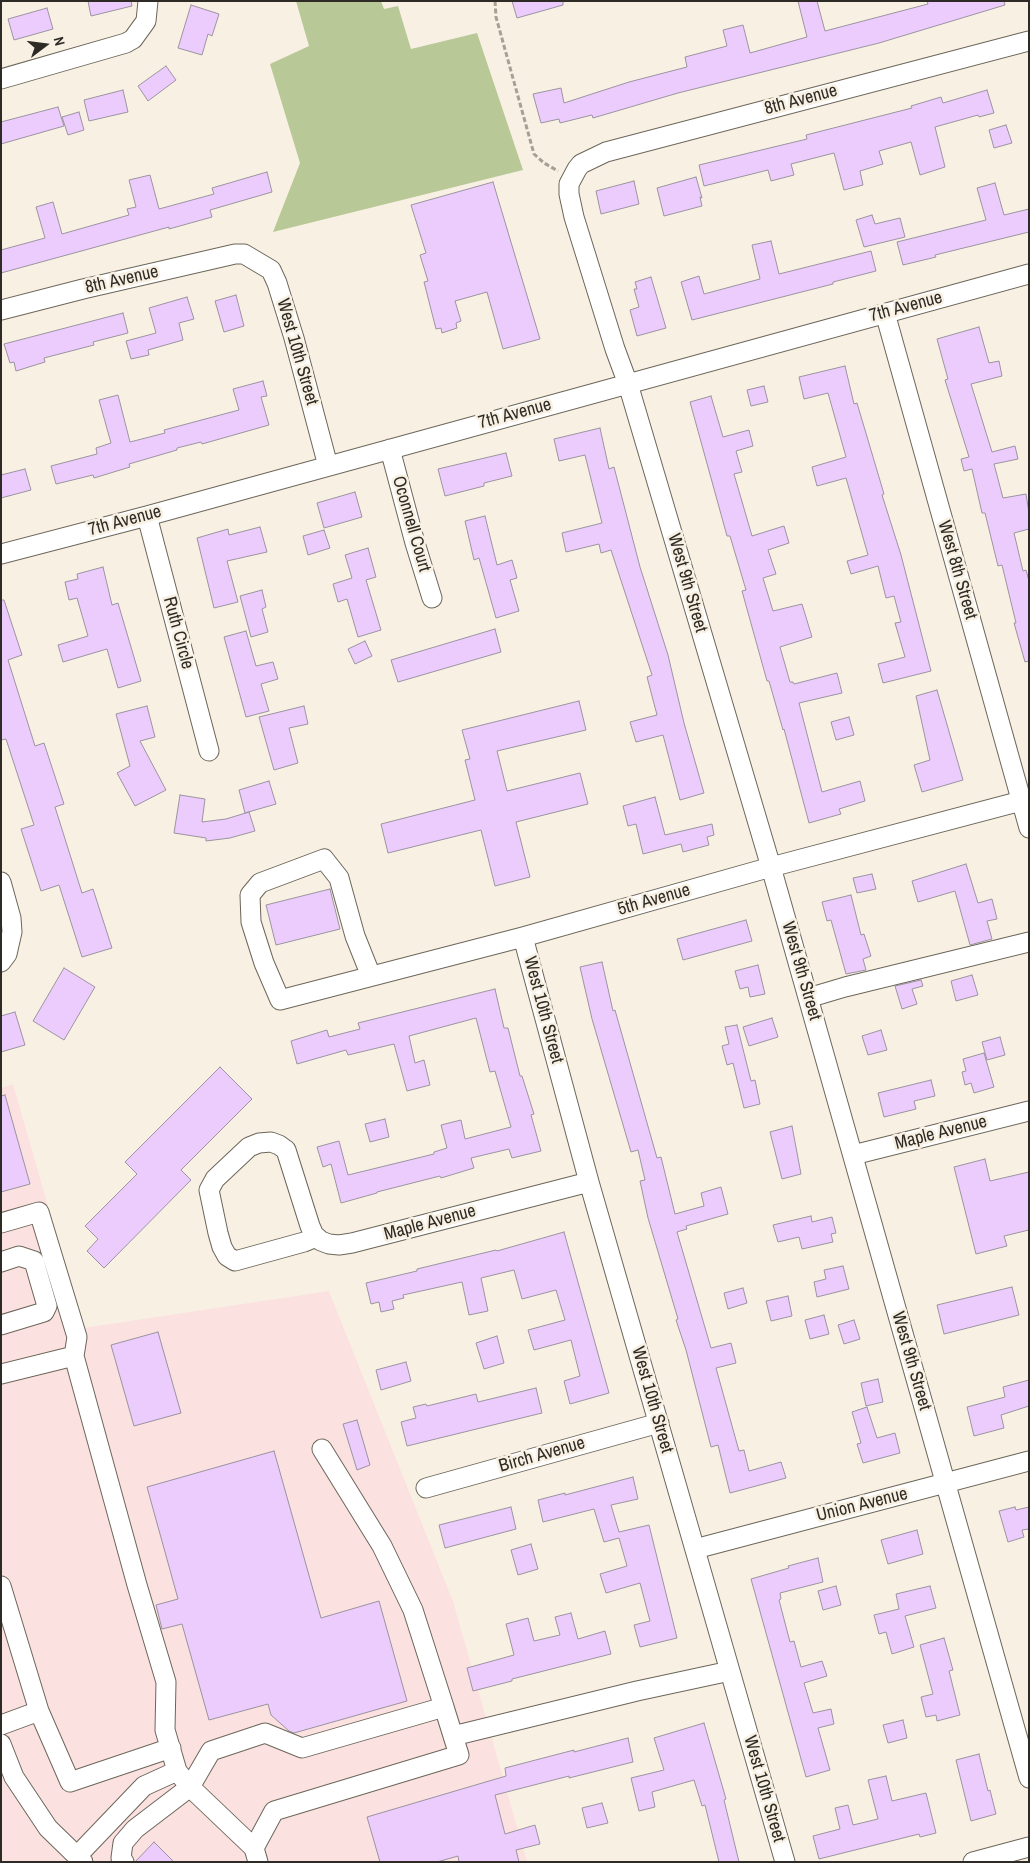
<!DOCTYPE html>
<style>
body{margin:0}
#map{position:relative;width:1030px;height:1863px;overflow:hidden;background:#f8f1e3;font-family:"Archivo Narrow",sans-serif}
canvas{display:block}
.frame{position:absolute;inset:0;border:2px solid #2e2b26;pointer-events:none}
.north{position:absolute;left:20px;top:20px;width:50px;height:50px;-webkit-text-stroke:4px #f8f1e3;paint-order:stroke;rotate:75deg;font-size:14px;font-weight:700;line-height:20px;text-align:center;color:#2e2b26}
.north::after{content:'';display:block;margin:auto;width:18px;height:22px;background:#2e2b26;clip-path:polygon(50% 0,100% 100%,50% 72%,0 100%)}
</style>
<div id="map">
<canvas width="1030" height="1863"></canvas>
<div class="frame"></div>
<div class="north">N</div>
</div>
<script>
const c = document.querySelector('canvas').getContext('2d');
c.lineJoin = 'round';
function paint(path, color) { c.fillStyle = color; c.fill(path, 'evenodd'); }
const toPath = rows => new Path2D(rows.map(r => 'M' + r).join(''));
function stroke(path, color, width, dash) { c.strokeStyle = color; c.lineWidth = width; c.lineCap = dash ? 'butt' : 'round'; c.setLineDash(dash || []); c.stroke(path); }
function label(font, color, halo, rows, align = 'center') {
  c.font = font + ' "Archivo Narrow",sans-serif'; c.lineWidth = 5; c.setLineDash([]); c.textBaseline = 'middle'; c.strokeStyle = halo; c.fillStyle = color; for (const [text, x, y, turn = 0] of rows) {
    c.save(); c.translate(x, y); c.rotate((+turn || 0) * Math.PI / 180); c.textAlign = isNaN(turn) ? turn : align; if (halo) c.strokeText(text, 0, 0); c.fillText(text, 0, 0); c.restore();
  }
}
paint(toPath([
 [13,1084,83,1328,329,1291,453,1601,527,1862,1,1862,1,1088]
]), '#fce1e1');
paint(toPath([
 [296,1,381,1,384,9,398,6,411,49,477,33,523,170,273,232,300,163,270,64,309,46]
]), '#b8c897');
const building = toPath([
 [88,1,131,1,132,6,91,16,88,1],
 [512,1,563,1,563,5,517,18,512,1],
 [798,1,817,1,825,31,928,4,927,1,1004,1,1005,5,879,43,678,93,593,118,592,115,560,123,559,119,541,123,533,94,561,88,564,103,629,82,687,67,685,57,727,46,723,30,743,25,750,53,807,37,798,1],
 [191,5,219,14,212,36,208,34,202,55,178,48,191,5],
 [47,8,53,29,14,40,8,19,47,8],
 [166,66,176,80,148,101,138,86,166,66],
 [123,90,128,112,89,121,84,100,123,90],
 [987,90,994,113,979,117,978,115,935,127,945,167,920,175,911,142,879,151,883,164,860,171,863,185,844,190,834,153,791,164,794,175,771,181,768,170,704,186,699,165,807,139,806,135,912,108,911,106,941,97,943,103,987,90],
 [58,107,64,126,1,144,1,122,58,107],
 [79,112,84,130,68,135,62,117,79,112],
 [1006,125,1012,143,994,148,989,130,1006,125],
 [267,172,272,192,210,210,212,217,169,229,169,227,1,273,1,250,45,238,36,207,53,202,62,234,129,215,127,209,136,207,129,180,150,175,159,209,214,194,212,188,267,172],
 [696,177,702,198,700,197,702,206,664,216,657,188,696,177],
 [634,181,639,204,601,214,596,191,634,181],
 [493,182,540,339,503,349,487,292,455,301,461,321,456,323,457,328,442,333,441,328,436,329,424,282,428,281,420,255,426,253,411,205,493,182],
 [995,183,1004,215,1029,209,1029,232,935,255,936,257,903,265,897,242,986,220,977,188,995,183],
 [872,215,875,224,900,218,905,237,864,247,856,220,872,215],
 [771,241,779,274,871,251,876,271,833,282,833,284,692,320,681,282,699,276,704,294,760,279,752,245,771,241],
 [651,277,666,328,637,336,630,310,639,307,634,289,637,289,635,282,651,277],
 [236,295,244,326,224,332,215,301,236,295],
 [187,297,194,319,179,323,183,340,148,350,149,355,131,359,126,341,156,333,149,308,187,297],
 [123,313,128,333,93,342,94,345,44,358,45,362,16,371,14,362,10,363,4,344,123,313],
 [979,327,989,363,999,361,1002,376,971,384,992,452,1015,446,1018,459,994,464,1003,498,1026,494,1029,513,1029,529,1014,533,1023,571,1026,570,1029,581,1029,661,1025,662,1014,623,1016,623,1002,565,998,566,985,513,982,513,972,469,964,471,961,459,969,457,945,380,948,379,937,339,979,327],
 [845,366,854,404,857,403,884,494,882,495,901,555,931,671,883,683,878,664,905,657,895,623,901,622,894,596,886,598,878,566,851,574,847,561,868,555,846,478,817,486,812,467,846,457,828,393,804,399,799,377,845,366],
 [263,381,267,396,261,397,269,425,202,444,201,442,177,448,177,450,129,464,130,467,94,478,93,475,56,484,51,466,97,454,96,448,111,443,99,400,118,395,130,442,165,433,164,430,239,410,233,389,263,381],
 [764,386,768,402,751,406,747,390,764,386],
 [711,396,723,437,749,430,753,446,736,451,742,472,734,474,752,536,784,526,789,543,768,550,776,574,763,578,773,611,802,604,812,637,780,647,790,682,793,682,794,684,837,673,842,693,799,703,822,792,860,781,865,801,839,809,841,814,809,823,784,729,783,730,769,681,767,681,742,591,746,590,730,536,727,536,690,402,711,396],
 [600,428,609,469,614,467,640,567,668,655,684,723,704,793,680,800,663,735,636,742,630,722,657,715,647,677,652,675,611,550,601,553,599,544,566,552,562,533,602,523,585,455,559,461,554,439,600,428],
 [506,453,512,476,484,483,484,486,445,496,438,469,506,453],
 [25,469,31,490,1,498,1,475,25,469],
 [355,492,362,517,324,528,317,503,355,492],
 [485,516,497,565,512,560,517,578,510,580,519,611,496,618,479,558,474,560,465,521,485,516],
 [260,527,267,552,227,561,238,602,214,608,197,538,228,529,229,535,260,527],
 [324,530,330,548,308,555,303,536,324,530],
 [368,548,376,577,366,580,381,630,358,637,347,599,338,602,333,584,352,578,345,555,368,548],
 [103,567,112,605,118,603,141,681,118,688,107,649,63,662,58,645,88,636,77,598,69,600,65,582,78,579,77,574,103,567],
 [262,590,266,607,262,609,268,632,251,637,240,596,262,590],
 [1,600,4,600,22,655,8,660,35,746,44,743,64,804,55,807,82,893,93,889,112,948,82,957,59,885,41,891,21,829,34,825,6,739,1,740,1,600],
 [495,629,501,652,398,682,391,660,495,629],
 [246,631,256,666,273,662,278,679,261,684,269,711,246,717,224,637,246,631],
 [365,641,372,656,355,664,348,649,365,641],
 [937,690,963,780,922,792,914,765,930,760,916,696,937,690],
 [579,701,586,730,497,751,507,791,580,773,588,804,516,822,530,877,495,886,481,830,388,853,381,824,475,800,465,760,470,759,462,730,579,701],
 [147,706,155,737,140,741,166,790,135,806,117,773,130,766,116,714,147,706],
 [304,706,308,724,289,728,298,763,274,770,259,717,304,706],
 [849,717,854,735,836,740,831,722,849,717],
 [269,781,276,804,245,813,239,790,269,781],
 [180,795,205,799,202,822,226,819,249,812,255,831,230,838,206,841,206,838,174,833,180,795],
 [655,797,665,835,712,824,714,835,707,837,709,845,683,852,681,844,643,854,636,824,628,826,623,806,655,797],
 [966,864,978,903,992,899,997,919,987,921,992,939,970,945,955,891,918,902,912,881,966,864],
 [872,874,876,889,857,893,853,878,872,874],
 [330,889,340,929,276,945,266,905,330,889],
 [851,895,861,935,864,934,871,956,863,959,866,970,846,974,831,920,827,921,822,902,851,895],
 [746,920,752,941,683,960,677,939,746,920],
 [602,962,613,1011,615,1010,657,1158,661,1157,675,1214,704,1206,701,1193,721,1187,728,1214,686,1226,687,1229,677,1232,711,1348,731,1343,736,1363,716,1368,739,1451,744,1450,749,1471,781,1462,786,1478,730,1493,718,1445,711,1447,686,1350,676,1320,678,1319,648,1218,640,1181,645,1180,638,1150,631,1152,592,1019,580,967,602,962],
 [758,965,765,994,750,997,748,987,740,989,735,971,758,965],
 [64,968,95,987,64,1040,33,1021,64,968],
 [972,975,978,995,956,1001,951,981,972,975],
 [921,980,923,986,912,989,917,1004,902,1009,895,986,921,980],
 [495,989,504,1028,508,1028,520,1076,522,1076,534,1114,531,1115,541,1151,512,1158,509,1149,471,1158,474,1168,441,1178,440,1176,377,1192,377,1193,341,1203,331,1164,323,1167,317,1147,339,1141,348,1175,434,1154,434,1152,447,1148,441,1125,461,1120,465,1139,511,1127,495,1071,490,1072,476,1018,409,1036,415,1063,424,1060,430,1085,407,1091,394,1044,348,1055,346,1050,297,1064,291,1041,327,1030,329,1037,360,1029,358,1023,495,989],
 [15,1012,25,1045,1,1052,1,1016,15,1012],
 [772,1018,778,1037,749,1046,743,1027,772,1018],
 [737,1025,751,1081,755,1080,760,1104,744,1108,733,1063,727,1065,722,1046,729,1044,725,1027,737,1025],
 [881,1030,887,1050,868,1055,862,1036,881,1030],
 [1000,1037,1005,1055,987,1060,982,1042,1000,1037],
 [984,1053,994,1087,974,1093,971,1083,965,1085,962,1072,966,1071,963,1059,984,1053],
 [220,1067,252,1099,181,1170,191,1180,104,1268,87,1251,98,1239,85,1226,137,1174,125,1162,220,1067],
 [931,1080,935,1096,914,1101,916,1109,884,1117,878,1093,931,1080],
 [5,1095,30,1184,1,1192,1,1096,5,1095],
 [385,1119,389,1137,370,1142,365,1124,385,1119],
 [792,1126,801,1174,782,1179,770,1132,792,1126],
 [985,1159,990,1181,1029,1172,1029,1230,1004,1236,1007,1246,976,1254,954,1167,985,1159],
 [811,1216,812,1222,832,1217,836,1233,831,1234,833,1242,802,1249,799,1237,778,1242,773,1225,811,1216],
 [564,1232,609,1393,570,1404,564,1381,580,1376,571,1340,534,1350,528,1330,565,1320,556,1290,522,1299,514,1270,481,1278,488,1311,469,1315,462,1282,403,1295,404,1298,392,1301,394,1309,381,1312,379,1302,371,1304,366,1283,417,1271,417,1269,496,1250,497,1251,564,1232],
 [843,1266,849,1289,817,1297,814,1282,826,1279,824,1270,843,1266],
 [1012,1287,1019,1315,944,1334,937,1305,1012,1287],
 [743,1288,747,1303,728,1309,724,1293,743,1288],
 [788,1296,792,1316,771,1321,766,1301,788,1296],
 [824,1315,829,1334,810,1339,805,1320,824,1315],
 [854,1320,860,1339,844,1344,838,1325,854,1320],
 [158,1332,181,1413,134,1426,111,1345,158,1332],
 [497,1336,504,1363,484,1369,476,1343,497,1336],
 [406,1362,411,1381,381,1390,376,1370,406,1362],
 [878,1379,883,1402,866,1406,861,1383,878,1379],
 [1029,1380,1029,1406,1001,1415,1004,1428,974,1436,967,1407,1005,1397,1003,1387,1029,1380],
 [536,1388,542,1413,407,1446,401,1422,416,1418,413,1407,426,1404,427,1406,476,1394,478,1402,536,1388],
 [867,1407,877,1438,895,1433,900,1453,863,1463,857,1444,861,1443,852,1412,867,1407],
 [357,1420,370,1465,357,1470,343,1424,357,1420],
 [274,1451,321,1618,379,1601,407,1701,294,1733,289,1731,271,1715,268,1704,209,1720,182,1624,162,1629,156,1605,178,1599,147,1487,274,1451],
 [633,1477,638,1499,611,1505,619,1532,649,1525,677,1638,640,1647,634,1625,650,1621,640,1583,606,1593,600,1574,627,1566,619,1538,604,1542,594,1509,543,1522,538,1500,565,1493,565,1495,633,1477],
 [511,1507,516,1529,445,1548,439,1525,511,1507],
 [1015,1507,1016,1510,1029,1507,1029,1529,1022,1530,1024,1537,1008,1542,999,1511,1015,1507],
 [917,1530,923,1554,888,1564,881,1540,917,1530],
 [531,1544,538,1569,518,1575,511,1550,531,1544],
 [818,1558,823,1582,780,1593,781,1599,779,1600,790,1642,794,1641,801,1667,822,1661,827,1676,804,1683,813,1713,831,1709,834,1724,818,1728,830,1770,806,1777,751,1579,789,1568,788,1566,818,1558],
 [836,1586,841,1605,823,1610,818,1591,836,1586],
 [930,1586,936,1608,905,1616,914,1647,892,1654,886,1632,879,1634,874,1615,899,1609,896,1594,930,1586],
 [571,1613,578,1639,605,1631,611,1654,512,1679,512,1681,473,1691,467,1668,514,1655,506,1624,528,1618,534,1641,560,1635,555,1617,571,1613],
 [944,1638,953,1670,949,1671,960,1715,937,1721,936,1715,926,1717,921,1697,933,1694,920,1645,944,1638],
 [903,1720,907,1738,888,1743,883,1725,903,1720],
 [704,1723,726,1799,724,1800,739,1862,719,1862,705,1805,702,1806,694,1780,652,1792,655,1807,639,1811,631,1778,664,1770,654,1738,704,1723],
 [628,1738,633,1762,569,1778,569,1776,495,1795,505,1834,535,1825,540,1844,516,1850,519,1862,459,1862,458,1856,437,1862,380,1862,367,1817,506,1776,505,1768,574,1750,574,1752,628,1738],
 [979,1754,988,1791,990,1790,996,1814,971,1821,956,1760,979,1754],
 [886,1776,892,1801,926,1793,936,1833,920,1837,919,1834,819,1859,813,1836,840,1829,835,1808,848,1805,853,1825,878,1819,868,1780,886,1776],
 [602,1803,608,1823,587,1828,582,1808,602,1803],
 [154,1842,174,1862,135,1862,154,1842]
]);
paint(building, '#ebccfd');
stroke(building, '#9b93a0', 1);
const minor = toPath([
 [1029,41,606,152,581,164,577,169,569,184,569,194,574,217,615,349,628,384,771,867,1029,1778],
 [1,79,126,43,133,39,146,21,148,1],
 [1,310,83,289,235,254,244,254,271,270,277,283,294,338,328,466],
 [885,313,1029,828],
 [390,449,415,543,432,598],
 [147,516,209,751],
 [1,554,147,516,1029,274],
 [1,882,11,918,12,932,7,954,1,962],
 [523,937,589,1182,785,1862],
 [371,976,355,936,339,878,324,859,260,883,250,895,251,922,264,963,280,1000,523,937,771,867,1029,799],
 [808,998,845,987,1029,942],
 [853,1155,1029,1111],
 [1,1223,39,1212,77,1337,74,1356],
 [316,1237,304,1242,235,1261,227,1256,222,1247,218,1233,209,1190,215,1179,249,1147,259,1143,271,1142,279,1145,286,1150,310,1226,314,1235,321,1241,329,1244,339,1245,352,1243,589,1182],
 [1,1262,19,1256,34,1261,47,1306,44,1312,1,1325],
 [1,1374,74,1356,137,1585,166,1682,165,1730,177,1771,190,1787,254,1848,258,1862],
 [322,1449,382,1546,413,1610,444,1707],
 [426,1488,659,1423],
 [695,1549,1029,1461],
 [1,1586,39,1711,70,1782,171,1748],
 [1,1725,39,1711],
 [453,1736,637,1691,730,1671],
 [1,1744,14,1777,48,1828,83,1862],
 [77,1856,144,1786,177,1771],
 [124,1862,121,1858,123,1843,135,1829,190,1787,211,1751,265,1733,302,1748,444,1707,459,1755,274,1811,254,1848],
 [973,1862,1029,1847]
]);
stroke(minor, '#6c665a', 21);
stroke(toPath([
 [495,1,496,17,534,154,544,163,558,171]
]), '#a5a095', 3, [5, 2.5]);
stroke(minor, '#fff', 19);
label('18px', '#2e2b26', '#f8f1e3', [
 ["8th Avenue",801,100,-15],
 ["8th Avenue",122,280,-13],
 ["7th Avenue",906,307,-15],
 ["West 10th Street",297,352,74],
 ["7th Avenue",515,414,-15],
 ["7th Avenue",125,521,-15],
 ["Oconnell Court",411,524,74],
 ["West 8th Street",957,570,74],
 ["West 9th Street",687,583,74],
 ["Ruth Circle",178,633,75],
 ["5th Avenue",654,900,-16],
 ["West 9th Street",801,971,74],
 ["West 10th Street",543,1010,75],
 ["Maple Avenue",941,1133,-14],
 ["Maple Avenue",430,1223,-15],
 ["West 9th Street",911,1361,74],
 ["West 10th Street",652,1400,74],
 ["Birch Avenue",542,1455,-16],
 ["Union Avenue",862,1505,-14],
 ["West 10th Street",764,1789,74]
]);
</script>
